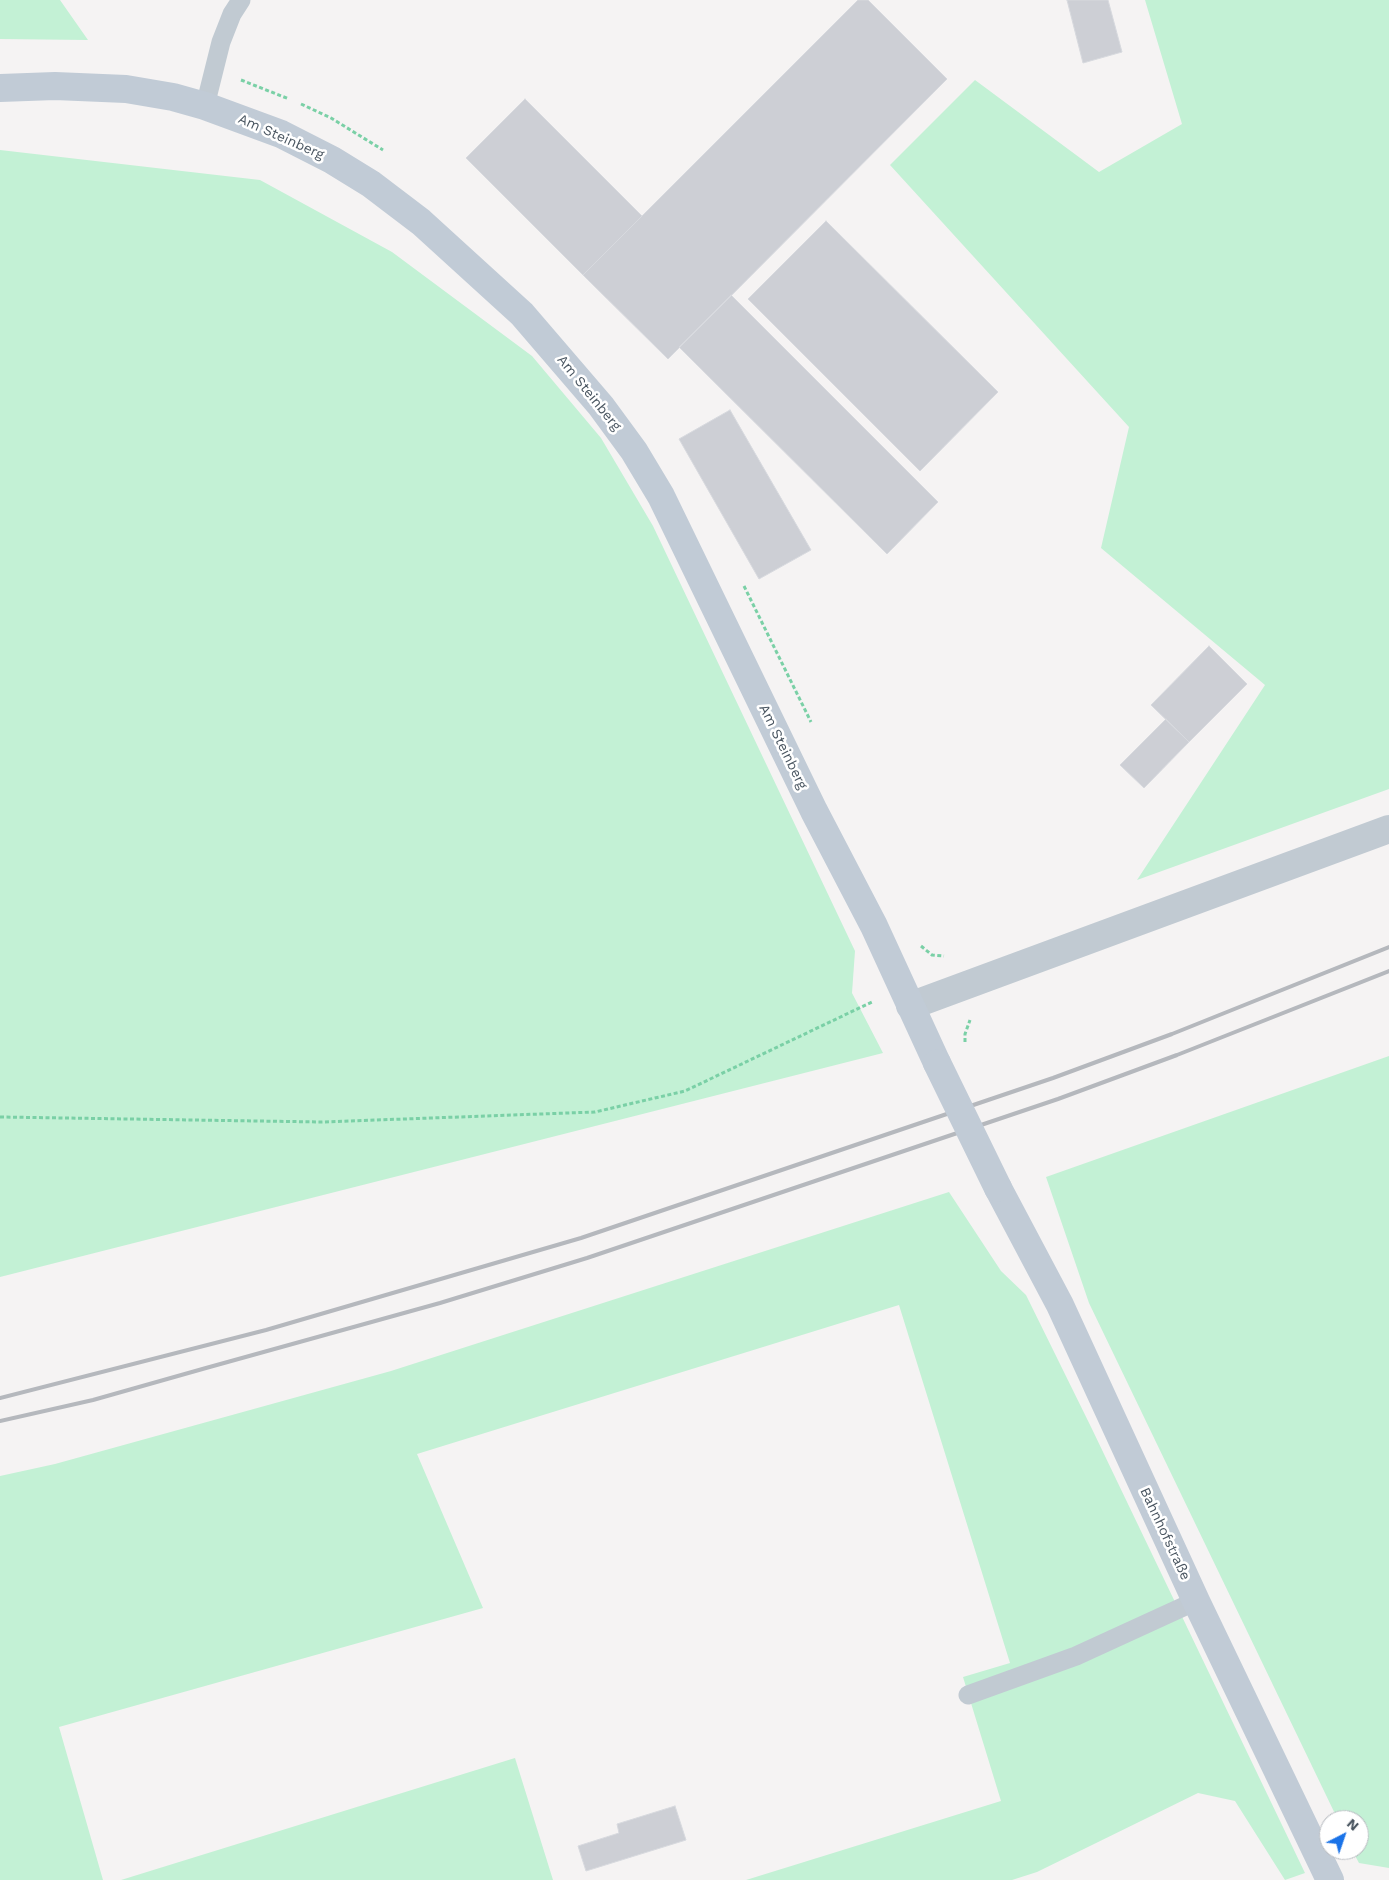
<!DOCTYPE html>
<meta charset="utf-8">
<style>
body{margin:0}
#map{position:relative;width:1389px;height:1880px;overflow:hidden;background:#f5f3f3;font-family:"Work Sans",sans-serif}
canvas{display:block}
.north{position:absolute;left:1319px;top:1810px;width:50px;height:50px;box-sizing:border-box;background:#fff;border:1px solid #b7bbc0;border-radius:50%;rotate:41deg;font-size:14px;font-weight:700;line-height:20px;text-align:center;color:#4a5661}
.north::after{content:'';display:block;margin:auto;width:18px;height:22px;background:#1a73e8;clip-path:polygon(50% 0,100% 100%,50% 72%,0 100%)}
</style>
<div id="map">
<canvas width="1389" height="1880"></canvas>
<div class="north">N</div>
</div>
<script>
const c = document.querySelector('canvas').getContext('2d');
c.lineJoin = 'round';
function paint(path, color) { c.fillStyle = color; c.fill(path, 'evenodd'); }
const toPath = rows => new Path2D(rows.map(r => 'M' + r).join(''));
function stroke(path, color, width, dash) { c.strokeStyle = color; c.lineWidth = width; c.lineCap = dash ? 'butt' : 'round'; c.setLineDash(dash || []); c.stroke(path); }
function label(font, color, halo, rows, align = 'center') {
  c.font = font + ' "Work Sans",sans-serif'; c.lineWidth = 5; c.setLineDash([]); c.textBaseline = 'middle'; c.strokeStyle = halo; c.fillStyle = color; for (const [text, x, y, turn = 0] of rows) {
    c.save(); c.translate(x, y); c.rotate((+turn || 0) * Math.PI / 180); c.textAlign = isNaN(turn) ? turn : align; if (halo) c.strokeText(text, 0, 0); c.fillText(text, 0, 0); c.restore();
  }
}
paint(toPath([
 [0,0,60,0,88,40,0,39],
 [1145,0,1389,0,1389,789,1137,880,1265,685,1101,548,1129,427,890,165,975,80,1099,172,1182,124],
 [0,150,260,180,392,252,532,356,601,438,653,526,855,951,852,993,883,1053,0,1277],
 [1389,1056,1389,1868,1359,1863,1352,1850,1359,1850,1359,1820,1338,1820,1089,1303,1046,1177],
 [949,1192,1001,1271,1026,1295,1092,1429,1305,1873,1285,1880,1235,1801,1198,1793,1037,1872,1012,1880,746,1880,1001,1801,963,1677,1010,1663,899,1305,417,1454,483,1608,59,1727,103,1880,0,1880,0,1476,55,1464,391,1371],
 [515,1758,553,1880,121,1880]
]), '#c3f1d5');
const building = toPath([
 [858,0,868,0,947,79,668,359,583,275,858,0],
 [1067,0,1108,0,1122,52,1083,63,1067,0],
 [525,99,642,216,583,275,466,158,525,99],
 [826,221,998,392,920,471,748,299,826,221],
 [731,295,938,502,887,554,679,347,731,295],
 [730,410,811,550,759,579,679,439,730,410],
 [1209,646,1247,684,1189,742,1151,705,1209,646],
 [1166,719,1189,742,1144,788,1120,765,1166,719],
 [675,1806,686,1840,586,1871,578,1846,619,1833,617,1824,675,1806]
]);
paint(building, '#cdcfd5');
stroke(building, '#d7d9de', 1);
stroke(toPath([
 [241,80,289,99],
 [301,104,331,118,383,150],
 [744,586,811,722],
 [921,946,932,955,944,956],
 [965,1042,965,1034,970,1020],
 [0,1117,322,1122,595,1112,685,1091,874,1001]
]), '#7ad0a6', 3, [4, 2.5]);
stroke(toPath([
 [205,106,221,42,232,14,241,0],
 [968,1695,1076,1656,1196,1601]
]), '#c1cad2', 19);
stroke(toPath([
 [910,1006,1389,829]
]), '#c1cad2', 28);
stroke(toPath([
 [0,88,55,86,126,89,173,97,205,106,281,134,332,160,371,184,421,222,522,314,601,406,634,451,661,496,814,811,874,926,937,1063],
 [998,1188,1060,1305,1196,1601,1330,1880]
]), '#c1cbd6', 28);
stroke(toPath([
 [0,1398,266,1330,581,1238,1053,1078,1172,1034,1389,947],
 [0,1421,93,1400,206,1368,440,1303,587,1258,1058,1099,1177,1055,1389,971]
]), '#b5b8bd', 4);
stroke(toPath([
 [937,1063,998,1188]
]), '#c1cbd6', 28);
label('14px', '#4a5661', '#fff', [
 ["Am Steinberg",281,137,24],
 ["Am Steinberg",589,393,51],
 ["Am Steinberg",783,747,64],
 ["Bahnhofstraße",1165,1534,65]
]);
</script>
